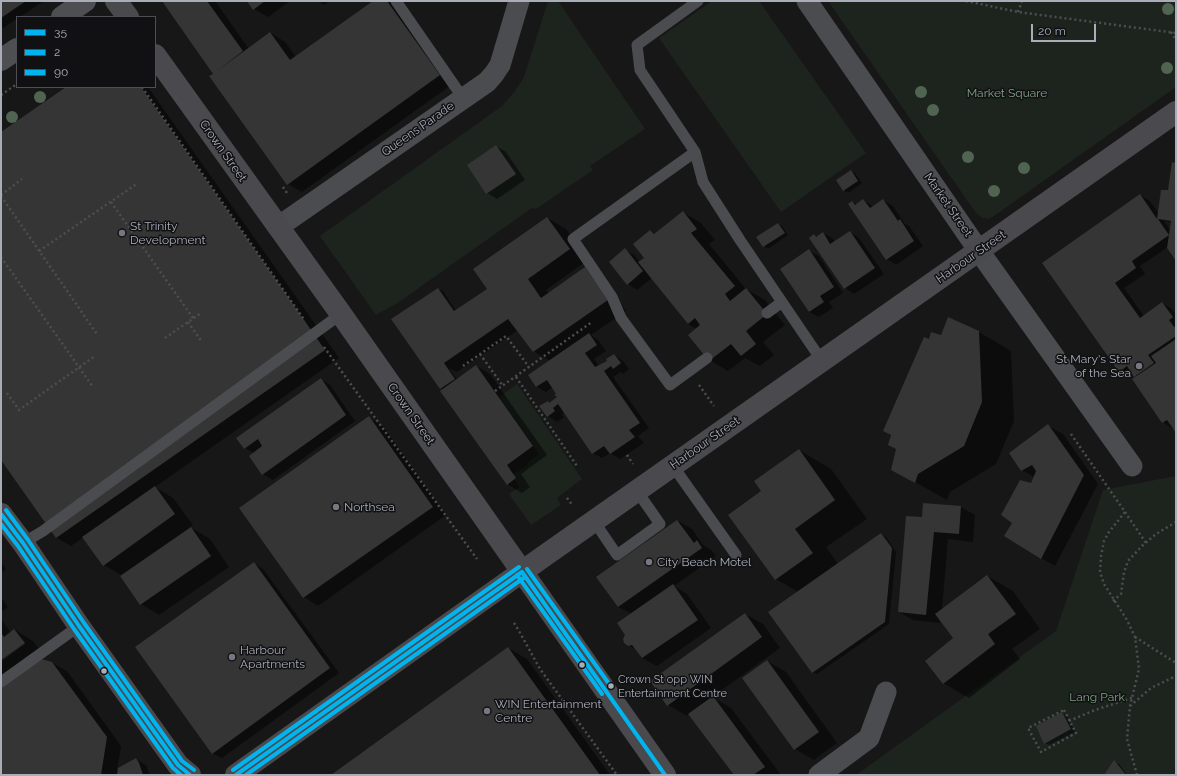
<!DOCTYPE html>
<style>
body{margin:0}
#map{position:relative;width:1177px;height:776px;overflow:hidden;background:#171717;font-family:Raleway,sans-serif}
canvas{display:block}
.frame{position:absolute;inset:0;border:2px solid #a8adb8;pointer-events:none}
.legend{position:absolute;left:16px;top:16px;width:140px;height:72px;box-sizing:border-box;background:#111113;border:1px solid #4d4f55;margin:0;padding:5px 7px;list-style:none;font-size:12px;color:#a8adb8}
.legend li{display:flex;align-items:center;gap:8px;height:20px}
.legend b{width:20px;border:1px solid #4d4f55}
.scale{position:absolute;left:1031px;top:24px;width:65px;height:18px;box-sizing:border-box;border:2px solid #a8adb8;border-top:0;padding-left:5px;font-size:12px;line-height:14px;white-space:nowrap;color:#a8adb8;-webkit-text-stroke:3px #111113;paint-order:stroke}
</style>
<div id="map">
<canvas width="1177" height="776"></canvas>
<div class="frame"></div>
<ul class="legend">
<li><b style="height:5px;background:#00b5ef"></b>35</li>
<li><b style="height:5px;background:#00b5ef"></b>2</li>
<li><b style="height:5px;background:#00b5ef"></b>90</li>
</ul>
<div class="scale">20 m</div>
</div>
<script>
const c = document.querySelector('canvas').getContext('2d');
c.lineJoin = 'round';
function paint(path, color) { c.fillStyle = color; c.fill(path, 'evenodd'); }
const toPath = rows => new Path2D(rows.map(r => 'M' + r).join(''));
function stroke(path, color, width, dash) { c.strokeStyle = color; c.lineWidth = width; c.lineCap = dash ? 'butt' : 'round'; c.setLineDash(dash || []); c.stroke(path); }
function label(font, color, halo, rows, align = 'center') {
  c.font = font + ' Raleway,sans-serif'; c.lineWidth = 3; c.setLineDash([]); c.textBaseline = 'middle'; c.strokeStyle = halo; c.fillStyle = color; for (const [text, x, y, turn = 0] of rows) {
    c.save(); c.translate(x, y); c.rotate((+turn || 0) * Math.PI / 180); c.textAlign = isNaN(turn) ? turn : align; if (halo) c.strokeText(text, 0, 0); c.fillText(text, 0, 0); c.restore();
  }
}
paint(toPath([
 [548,1,558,1,645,129,590,166,593,170,536,209,532,208,396,304,376,315,320,236,502,106,515,91,524,77],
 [712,1,759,1,866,153,781,212,659,38],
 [828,1,1176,1,1176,87,994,216,988,219,981,217,976,213],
 [517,384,582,479,557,498,561,505,531,525,509,494,519,487,512,475,528,465,527,463,539,454,499,397],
 [1176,476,1176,775,856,775,1056,631,1103,490]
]), '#1d241e');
paint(toPath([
 [1,1,44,1,20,17,17,17,17,19,1,29],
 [163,1,215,1,249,49,271,33,285,42,296,57,375,1,391,1,454,83,302,192,288,184],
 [248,1,290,1,268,17,254,9],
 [318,1,329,1,324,5],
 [67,87,148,87,339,358,155,487,173,498,193,525,190,527,210,539,229,567,159,615,141,604,121,575,104,565,84,537,71,546,57,538,1,458,1,133],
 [496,146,506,152,525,180,497,199,487,193,468,165],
 [1176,164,1176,259,1168,247,1140,266,1145,274,1124,288,1144,316,1162,303,1172,309,1176,314,1176,431,1163,422,1137,377,1133,374,1129,377,1120,371,1044,263,1140,195,1150,201,1159,214,1168,191],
 [1164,221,1172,222,1171,231],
 [851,171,855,173,862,183,848,193,844,190,837,180],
 [863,200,874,207,883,200,893,206,905,224,909,226,923,246,896,265,887,259,852,202,857,205],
 [683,212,701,223,715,240,709,244,746,289,765,300,785,325,763,342,774,355,760,366,745,358,728,371,710,360,697,329,688,324,652,278,637,290,628,284,625,250,634,255,640,262,645,258,651,231,656,234],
 [547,218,566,229,588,260,546,290,549,294,585,268,603,279,626,311,591,335,598,340,606,351,594,359,599,366,609,361,614,355,623,361,629,369,623,374,621,372,613,377,649,428,638,436,644,443,620,459,610,453,602,458,593,453,565,412,562,414,564,417,557,422,548,416,548,402,550,403,558,398,558,394,553,387,546,392,537,387,529,375,550,361,533,351,518,330,457,372,449,368,457,379,476,366,490,374,547,455,521,474,530,487,522,493,507,484,443,389,441,388,438,289,443,291,456,311,488,289],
 [778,224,782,226,788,235,768,249,764,246],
 [850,232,859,238,884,274,854,294,845,288,814,235,816,237,823,233,832,238,835,242],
 [809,251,819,256,843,293,829,302,833,308,819,317,809,312,781,269],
 [979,332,1011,351,1014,421,996,464,950,492,947,500,892,469,929,340,941,336],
 [321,379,330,385,355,421,273,480,263,474,254,453,245,448],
 [369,418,383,426,446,515,318,606,304,597,241,508],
 [1048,426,1063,434,1098,484,1055,566,1041,558,1013,523,1034,477,1022,470],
 [799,450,831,469,867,519,826,547,838,564,881,534,886,537,896,552,889,624,817,674,812,672,798,592,776,579,763,492],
 [924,504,961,507,975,515,973,542,948,539,942,610,987,576,1013,591,1040,629,1012,649,1020,659,969,698,943,683,955,639,941,620,940,623,913,620,899,612,923,519],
 [678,521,692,529,703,545,711,550,716,556,674,586,687,594,711,628,657,666,642,658,635,647,633,648,625,643,632,614,618,607],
 [1,561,6,569,1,573],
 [254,563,263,569,339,673,222,758,212,753],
 [1,597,8,607,1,612],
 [745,614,763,624,780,648,712,697,731,708,781,775,735,775,689,714,687,716,668,705],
 [1,619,11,633,15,630,33,641,43,654,36,659,52,663,67,671,121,746,117,770,136,759,146,765,150,775,4,775,1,771,1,662,25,644,24,643,1,659],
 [508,648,527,659,610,775,333,775],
 [767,661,786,672,837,743,814,760,795,749],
 [1062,713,1067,716,1075,732,1049,745,1045,743],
 [1114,762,1119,764,1127,775,1105,775]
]), '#0007');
paint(toPath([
 [1,1,26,1,1,18],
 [162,1,207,1,243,51,217,71,270,32,290,60,373,1,387,1,440,75,287,185,209,76,213,74],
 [247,1,265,1,253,10],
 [66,87,141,87,325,350,56,538,1,460,1,132],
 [496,145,516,174,486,194,467,165],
 [1172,162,1176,163,1176,261,1167,248,1171,221,1158,219,1169,235,1132,261,1136,268,1115,283,1140,318,1162,302,1173,317,1169,320,1174,327,1176,326,1176,336,1148,355,1154,363,1134,377,1127,366,1119,372,1042,263,1140,194,1157,219,1161,190,1168,190],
 [851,170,858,181,843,191,836,180],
 [863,199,870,208,883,199,898,221,900,219,914,241,886,260,848,204,852,201,855,205],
 [683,211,697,229,691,233,735,286,725,294,730,301,746,288,767,314,746,331,756,344,741,356,731,344,709,361,688,335,700,325,695,318,688,324,638,262,644,258,633,244,650,230,654,234],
 [547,217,570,249,528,279,541,298,585,267,608,300,533,352,508,319,444,363,455,379,440,389,391,319,438,288,454,311,487,289,473,269],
 [778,223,785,233,763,247,756,237],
 [850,231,875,268,844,289,809,238,814,234,816,237,823,232,830,244],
 [625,248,643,271,627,285,609,262],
 [809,249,834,287,820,296,824,302,809,312,780,269],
 [948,317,979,331,982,402,964,446,918,474,915,483,891,470,896,449,888,445,891,435,883,431,924,337,929,339,931,332,941,335],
 [589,333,597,345,585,353,595,367,607,361,606,359,614,354,621,363,613,369,611,366,604,371,640,423,629,430,635,437,610,454,604,446,592,454,558,404,553,408,555,411,547,417,539,406,548,401,549,403,557,397,554,395,556,394,547,380,536,387,528,375],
 [1176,339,1176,433,1167,420,1162,423,1132,379,1156,363,1151,356],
 [476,365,533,446,507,465,516,478,507,485,440,391],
 [321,378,346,415,262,475,249,456,262,446,258,439,244,449,236,438],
 [369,416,433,507,303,598,239,508],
 [1048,424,1084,475,1041,559,1004,536,1012,523,1001,515,1020,480,1031,483,1036,471,1032,465,1021,471,1009,453],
 [799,449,835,500,795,529,813,553,775,580,728,515,761,491,754,481],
 [155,486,175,514,103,566,82,537],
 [923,503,961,506,959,534,934,532,926,615,898,612,906,516,922,517],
 [677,520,694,543,697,540,702,548,618,607,596,577],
 [191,527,211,556,140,605,120,576],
 [881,533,892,548,885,622,812,673,768,612],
 [254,562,330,668,212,754,135,647],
 [987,575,1016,614,988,634,995,644,943,684,925,661,953,638,935,614],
 [673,584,698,620,642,658,632,645,628,646,624,643,623,639,625,635,617,623],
 [745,613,762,637,667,706,650,681],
 [14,629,25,643,1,660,1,633,4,637],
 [508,647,600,775,331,775],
 [34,657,52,662,107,737,101,775,3,775,1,772,1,681],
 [767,660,819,732,794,750,742,678],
 [713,696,765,767,753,775,734,775,688,714],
 [1062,712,1071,729,1044,744,1036,726],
 [136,758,139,763,143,775,117,775,118,768],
 [1114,760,1126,775,1104,775]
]), '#353536');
stroke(toPath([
 [966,1,1018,12,1176,33],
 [1018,12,1022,1],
 [1171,32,1176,40],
 [142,87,305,321],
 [1,95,17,84],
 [283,187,287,193],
 [1,195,22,179],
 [1,196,97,334],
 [111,202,193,318],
 [39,251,138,183],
 [1,257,93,387],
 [188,322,202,342],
 [165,338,201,313],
 [324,347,477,559],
 [480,354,503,386],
 [463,366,506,336,529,367],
 [516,377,577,466],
 [699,385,714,406],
 [495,391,592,322],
 [7,393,19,410,95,356],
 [1071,434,1125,512,1109,532,1104,541,1101,556,1100,572,1104,584,1127,620,1135,637,1139,669,1130,706,1127,739,1137,775],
 [627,455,633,464],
 [567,498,573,506],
 [1125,512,1146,543],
 [1113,601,1121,594,1124,572,1128,561,1142,546,1156,534,1176,522],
 [514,623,519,631,540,669,617,775],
 [1135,637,1176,663],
 [1130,706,1151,688,1176,676],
 [1064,710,1076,733,1041,752,1028,728,1064,710],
 [1069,721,1095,710,1132,698]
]), '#4d4e52', 2.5, [2, 3]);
stroke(toPath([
 [396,1,463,98],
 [698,1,637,45,640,70,695,152,703,182,740,240,822,361],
 [695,152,573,239,612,297,621,318,670,385,707,358],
 [767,313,782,302],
 [673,466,736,555],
 [594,521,617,555,660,524,637,491],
 [23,543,43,531,341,314],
 [1,682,79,626]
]), '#4b4c50', 11);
stroke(toPath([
 [807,1,979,251,1132,466],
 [278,227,487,82,494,74,500,65,519,1],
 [819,775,869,738,886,692]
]), '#4b4c50', 21);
stroke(toPath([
 [116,1,128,17],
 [155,55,341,314,665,775],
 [1,514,23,543,79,626,178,765,190,775],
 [236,775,547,554,1176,112]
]), '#4a4a4e', 22);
stroke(toPath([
 [62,17,85,1],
 [1,60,17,49]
]), '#4d4f52', 22);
stroke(toPath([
 [1,514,23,543,79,626,178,765,190,775],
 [522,572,665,775],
 [236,775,522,572]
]), '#00b5ef', 4);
stroke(toPath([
 [1,524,18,546,74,629,173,768,181,775],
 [517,575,602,694],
 [246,775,525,577]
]), '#00b5ef', 4);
stroke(toPath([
 [6,510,28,540,84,623,182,761,194,770],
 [527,569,612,688],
 [233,770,519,567]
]), '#00b5ef', 4);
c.fillStyle = '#506451';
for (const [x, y] of [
 [1168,9],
 [1167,68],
 [921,92],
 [40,97],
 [933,110],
 [12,117],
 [968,157],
 [1024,168],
 [994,191]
]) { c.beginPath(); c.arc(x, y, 6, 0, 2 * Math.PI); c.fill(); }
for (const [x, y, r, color] of [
 [122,233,4,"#757880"],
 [1139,366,4,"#757880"],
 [336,507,4,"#757880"],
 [649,562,4,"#757880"],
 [232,657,4,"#757880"],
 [582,665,3.5,"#a8adb8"],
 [104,671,3.5,"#a8adb8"],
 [611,686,3.5,"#a8adb8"],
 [487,711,4,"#757880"]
]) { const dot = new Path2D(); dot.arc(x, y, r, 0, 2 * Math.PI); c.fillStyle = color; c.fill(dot); stroke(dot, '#111113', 1.5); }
label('11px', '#a8adb8', '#111113', [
 ["Crown St opp WIN",618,680],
 ["Entertainment Centre",618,694]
], 'left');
label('12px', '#7fa381', '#111113', [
 ["Market Square",1007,93],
 ["Lang Park",1097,697]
]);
label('12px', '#a8adb8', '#111113', [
 ["Queens Parade",418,129,-35],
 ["Crown Street",223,151,55],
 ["Market Street",948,205,55],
 ["Harbour Street",971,257,-35],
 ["Crown Street",411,414,55],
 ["Harbour Street",705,443,-35]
]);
label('12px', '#a8adb8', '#111113', [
 ["St Trinity",130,226],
 ["Development",130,240],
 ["St Mary's Star",1131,359,"right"],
 ["of the Sea",1131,373,"right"],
 ["Northsea",344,507],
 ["City Beach Motel",657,562],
 ["Harbour",240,650],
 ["Apartments",240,664],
 ["WIN Entertainment",495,704],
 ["Centre",495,718]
], 'left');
</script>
